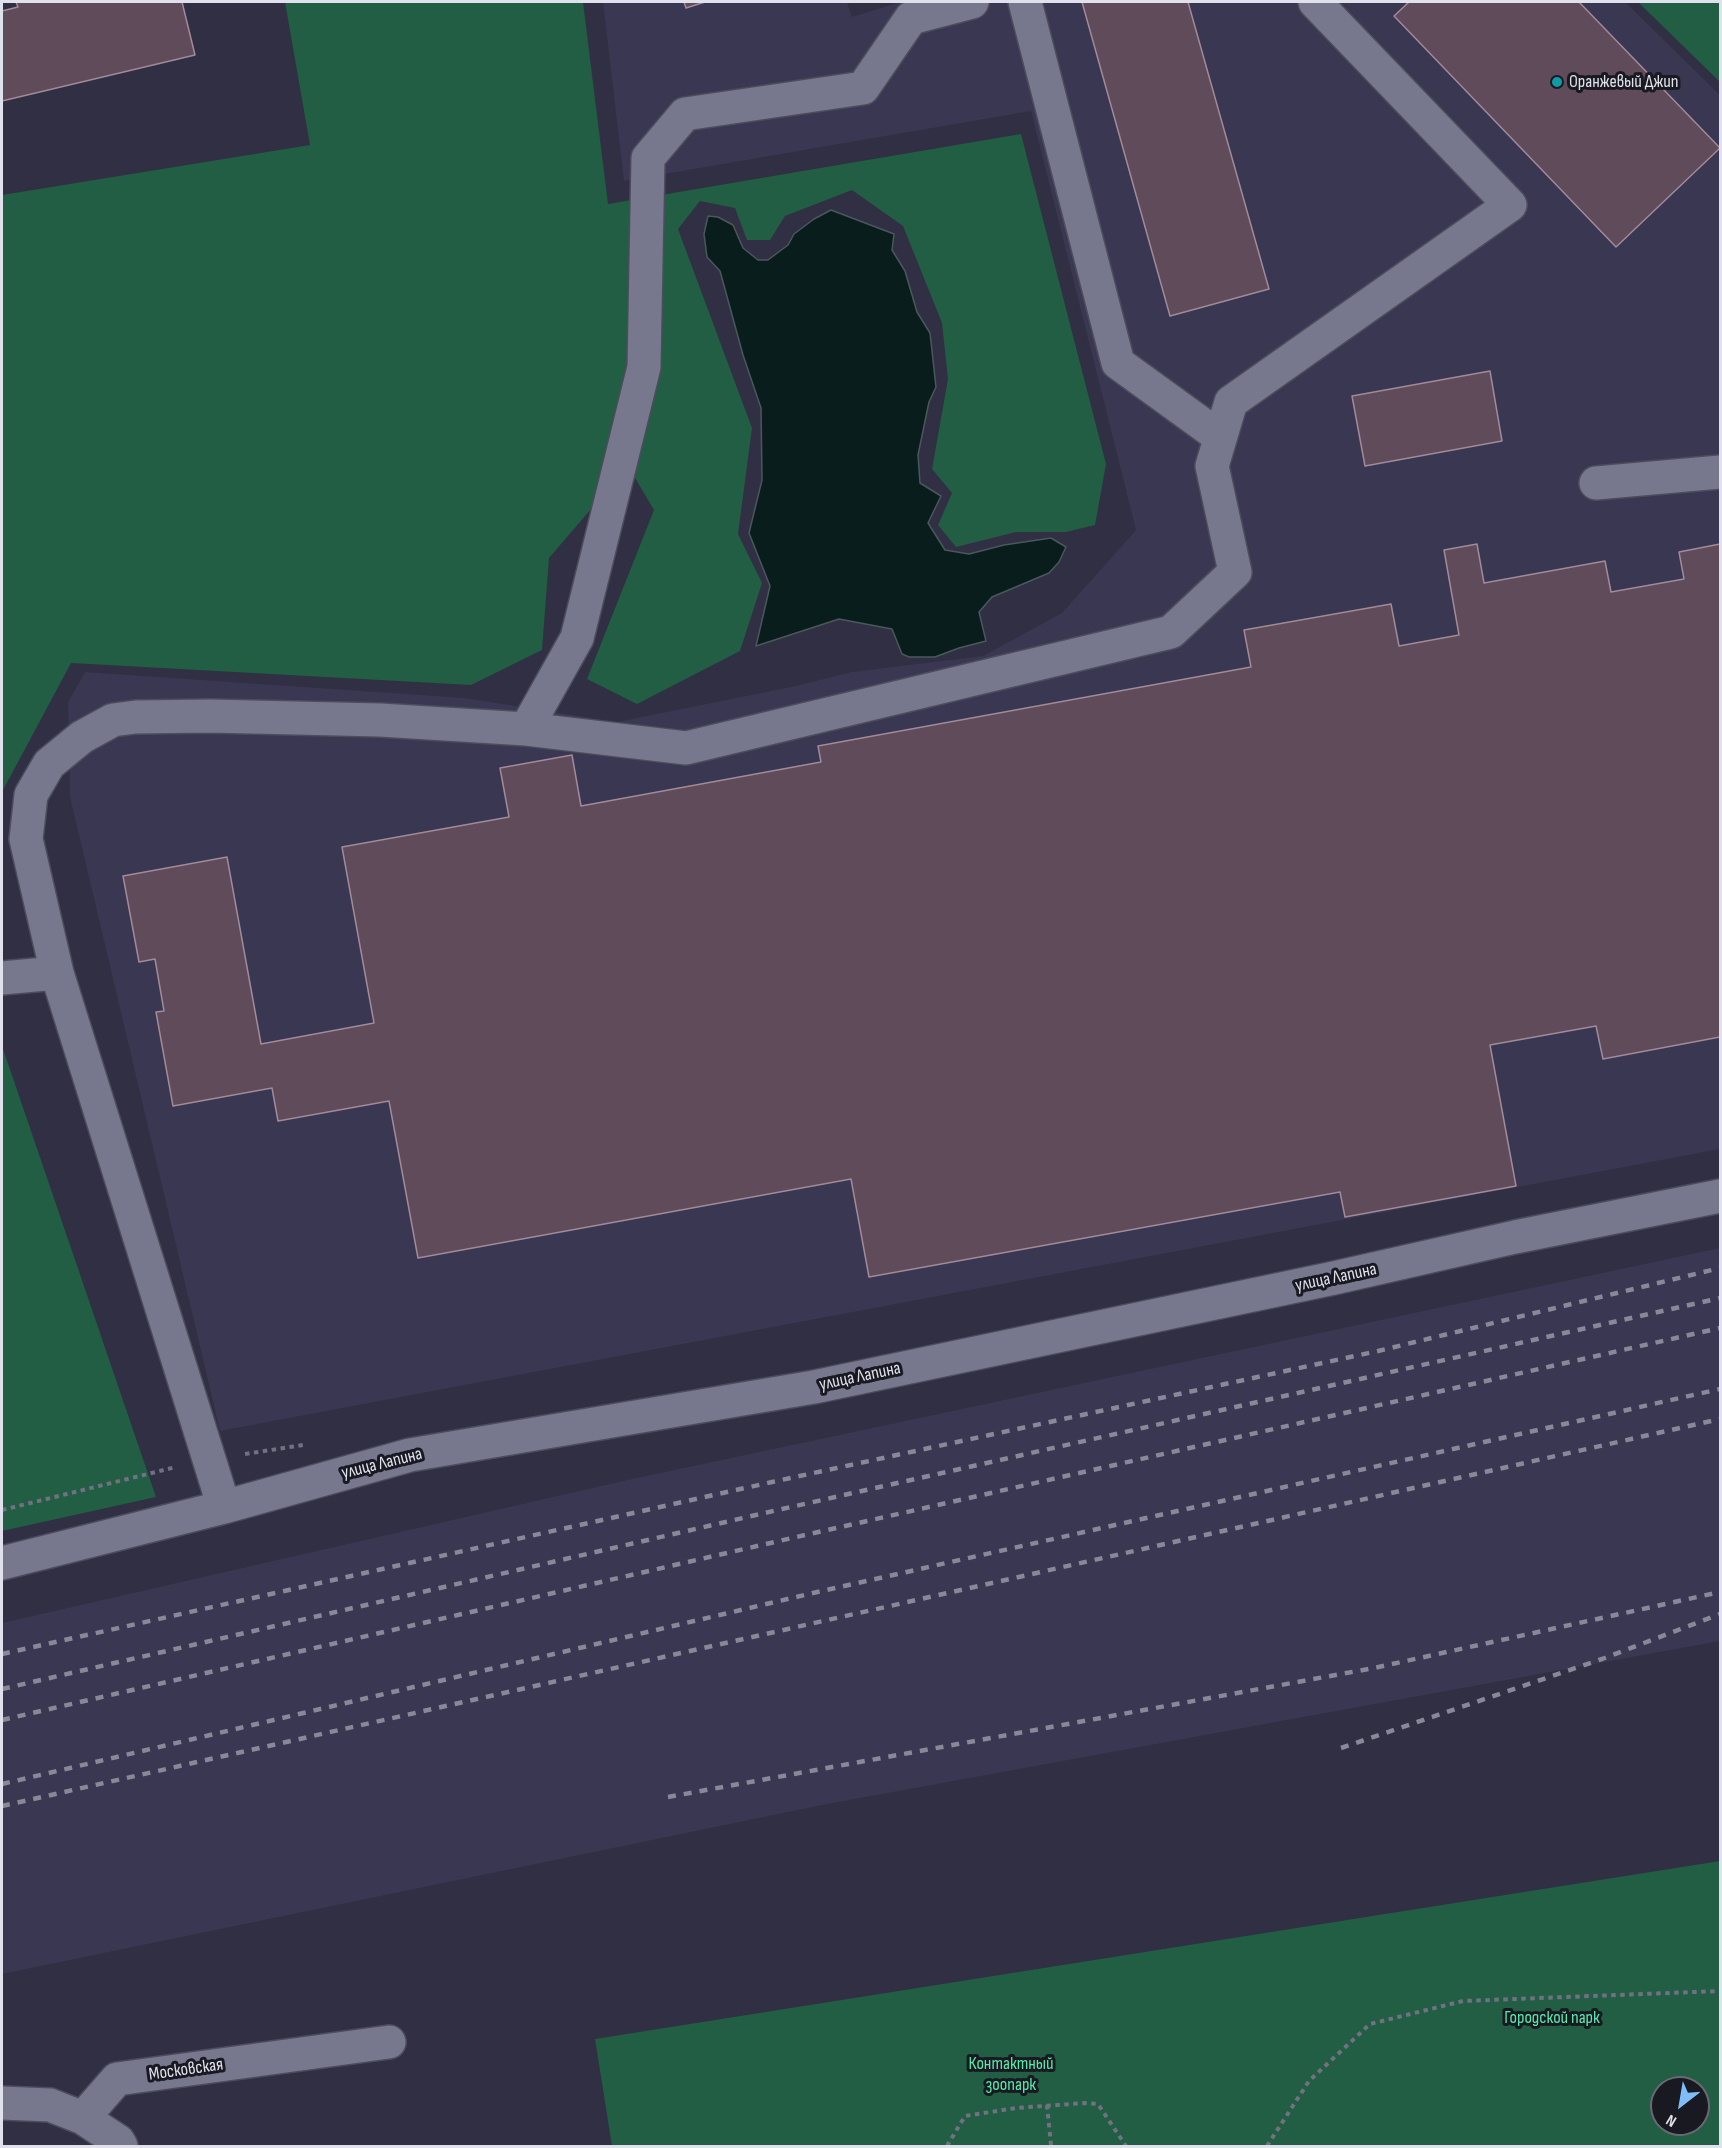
<!DOCTYPE html>
<meta charset="utf-8">
<style>
body{margin:0}
#map{position:relative;width:1722px;height:2148px;overflow:hidden;background:#302f43;font-family:"Sofia Sans Condensed",sans-serif}
canvas{display:block}
.frame{position:absolute;inset:0;border:3px solid #e1e1ee;pointer-events:none}
.north{position:absolute;left:1650px;top:2076px;width:60px;height:60px;box-sizing:border-box;background:#191921;border:2px solid #696973;border-radius:50%;rotate:211deg;font-size:16px;font-weight:700;line-height:24px;text-align:center;color:#e1e1ee}
.north::after{content:'';display:block;margin:auto;width:21px;height:27px;background:#7fbdfa;clip-path:polygon(50% 0,100% 100%,50% 72%,0 100%)}
</style>
<div id="map">
<canvas width="1722" height="2148"></canvas>
<div class="frame"></div>
<div class="north">N</div>
</div>
<script>
const c = document.querySelector('canvas').getContext('2d');
c.lineJoin = 'round';
function paint(path, color) { c.fillStyle = color; c.fill(path, 'evenodd'); }
const toPath = rows => new Path2D(rows.map(r => 'M' + r).join(''));
function stroke(path, color, width, dash) { c.strokeStyle = color; c.lineWidth = width; c.lineCap = dash ? 'butt' : 'round'; c.setLineDash(dash || []); c.stroke(path); }
function label(font, color, halo, rows, align = 'center') {
  c.font = font + ' "Sofia Sans Condensed",sans-serif'; c.lineWidth = 6; c.setLineDash([]); c.textBaseline = 'middle'; c.strokeStyle = halo; c.fillStyle = color; for (const [text, x, y, turn = 0] of rows) {
    c.save(); c.translate(x, y); c.rotate((+turn || 0) * Math.PI / 180); c.textAlign = isNaN(turn) ? turn : align; if (halo) c.strokeText(text, 0, 0); c.fillText(text, 0, 0); c.restore();
  }
}
paint(toPath([
 [603,2,847,2,852,17,900,2,1625,2,1720,95,1720,1149,220,1431,70,797,68,702,85,672,465,698,617,722,796,686,852,672,983,656,1062,613,1136,530,1031,111,624,181],
 [1720,1248,1720,1641,822,1805,2,1974,2,1623,632,1479]
]), '#393751');
paint(toPath([
 [285,2,583,2,608,204,1021,134,1106,464,1095,525,1066,532,1016,532,956,547,938,525,952,493,932,469,948,379,942,323,903,226,852,190,785,216,770,240,747,240,735,208,700,201,678,229,752,428,738,534,762,583,740,651,637,704,587,679,654,510,628,466,549,558,542,650,471,685,71,663,2,792,2,195,310,145],
 [1638,2,1720,2,1720,82],
 [2,1046,156,1497,2,1531],
 [1720,1861,1720,2146,612,2146,595,2039],
 [1662,2088,1698,2088,1698,2124,1662,2124]
]), '#215e43');
const water = toPath([
 [831,210,894,234,892,250,905,271,917,312,930,333,936,387,929,402,918,455,920,483,941,496,928,523,945,550,969,554,1004,545,1051,538,1066,547,1059,562,1049,573,992,597,979,612,986,641,959,648,935,657,909,657,902,654,892,629,839,619,756,646,770,586,749,533,762,480,761,408,743,355,720,271,707,257,704,234,708,216,718,217,733,225,743,248,758,260,768,260,788,245,794,234,814,219,831,210]
]);
paint(water, '#0a1d1d');
stroke(water, '#4a585c', 1.5);
const building = toPath([
 [16,2,182,2,195,55,2,101,2,11,18,7,16,2],
 [684,2,705,2,686,8,684,2],
 [1082,2,1188,2,1269,289,1170,316,1082,2],
 [1409,2,1579,2,1720,148,1616,247,1394,16,1409,2],
 [1490,371,1502,441,1365,466,1352,396,1490,371],
 [1477,544,1484,583,1605,561,1611,592,1684,579,1679,552,1720,544,1720,1037,1603,1059,1596,1026,1490,1045,1516,1186,1345,1217,1340,1192,869,1277,851,1179,418,1258,389,1101,278,1121,272,1088,173,1106,156,1012,164,1011,155,959,139,962,123,876,227,857,261,1044,374,1023,342,847,509,817,500,768,572,755,581,806,821,762,818,746,1251,667,1244,630,1391,604,1399,646,1459,635,1444,550,1477,544]
]);
paint(building, '#5f4b59');
stroke(building, '#a18a9a', 1.5);
const minor = toPath([
 [1025,2,1118,363,1220,437],
 [1596,483,1720,472],
 [526,729,577,638,644,367,648,158,685,114,863,88,911,18,972,2],
 [2,978,57,973],
 [224,1507,57,973,26,839,31,795,49,764,82,737,113,720,136,717,210,716,380,720,526,729,686,748,1171,632,1235,572,1212,466,1231,402,1510,205,1315,2],
 [2,1563,224,1507,410,1455,814,1387,1334,1278,1515,1237,1720,1196],
 [2,2103,50,2105,83,2118,117,2079,389,2042],
 [83,2118,118,2141,121,2146]
]);
stroke(minor, '#4c4c5c', 36);
stroke(toPath([
 [245,1454,303,1445],
 [2,1510,176,1467],
 [1047,2105,1051,2145],
 [947,2146,965,2116,1016,2108,1085,2103,1098,2104,1126,2146],
 [1267,2146,1309,2081,1370,2024,1463,2001,1720,1991]
]), '#717182', 4, [4.5, 4.5]);
stroke(minor, '#77778d', 33);
stroke(toPath([
 [2,1654,772,1482,1378,1351,1720,1268],
 [2,1689,782,1509,1720,1298],
 [2,1720,792,1538,1720,1328],
 [1341,1748,1602,1659,1720,1614],
 [2,1784,813,1593,1720,1389],
 [668,1797,1374,1668,1720,1592],
 [2,1806,1720,1419]
]), '#898899', 4.5, [8, 8]);
for (const [x, y, r, color] of [
 [1557,82,6,"#0f9aa8"]
]) { const dot = new Path2D(); dot.arc(x, y, r, 0, 2 * Math.PI); c.fillStyle = color; c.fill(dot); stroke(dot, '#191921', 2); }
label('18px', '#e1e1ee', '#191921', [
 ["Оранжевый Джип",1569,82]
], 'left');
label('18px', '#e1e1ee', '#191921', [
 ["улица Лапина",1336,1278,-12],
 ["улица Лапина",860,1377,-12],
 ["улица Лапина",382,1464,-14],
 ["Московская",186,2070,-8]
]);
label('18px', '#56ebab', '#191921', [
 ["Городской парк",1552,2018],
 ["Контактный",1011,2064],
 ["зоопарк",1011,2085]
]);
</script>
